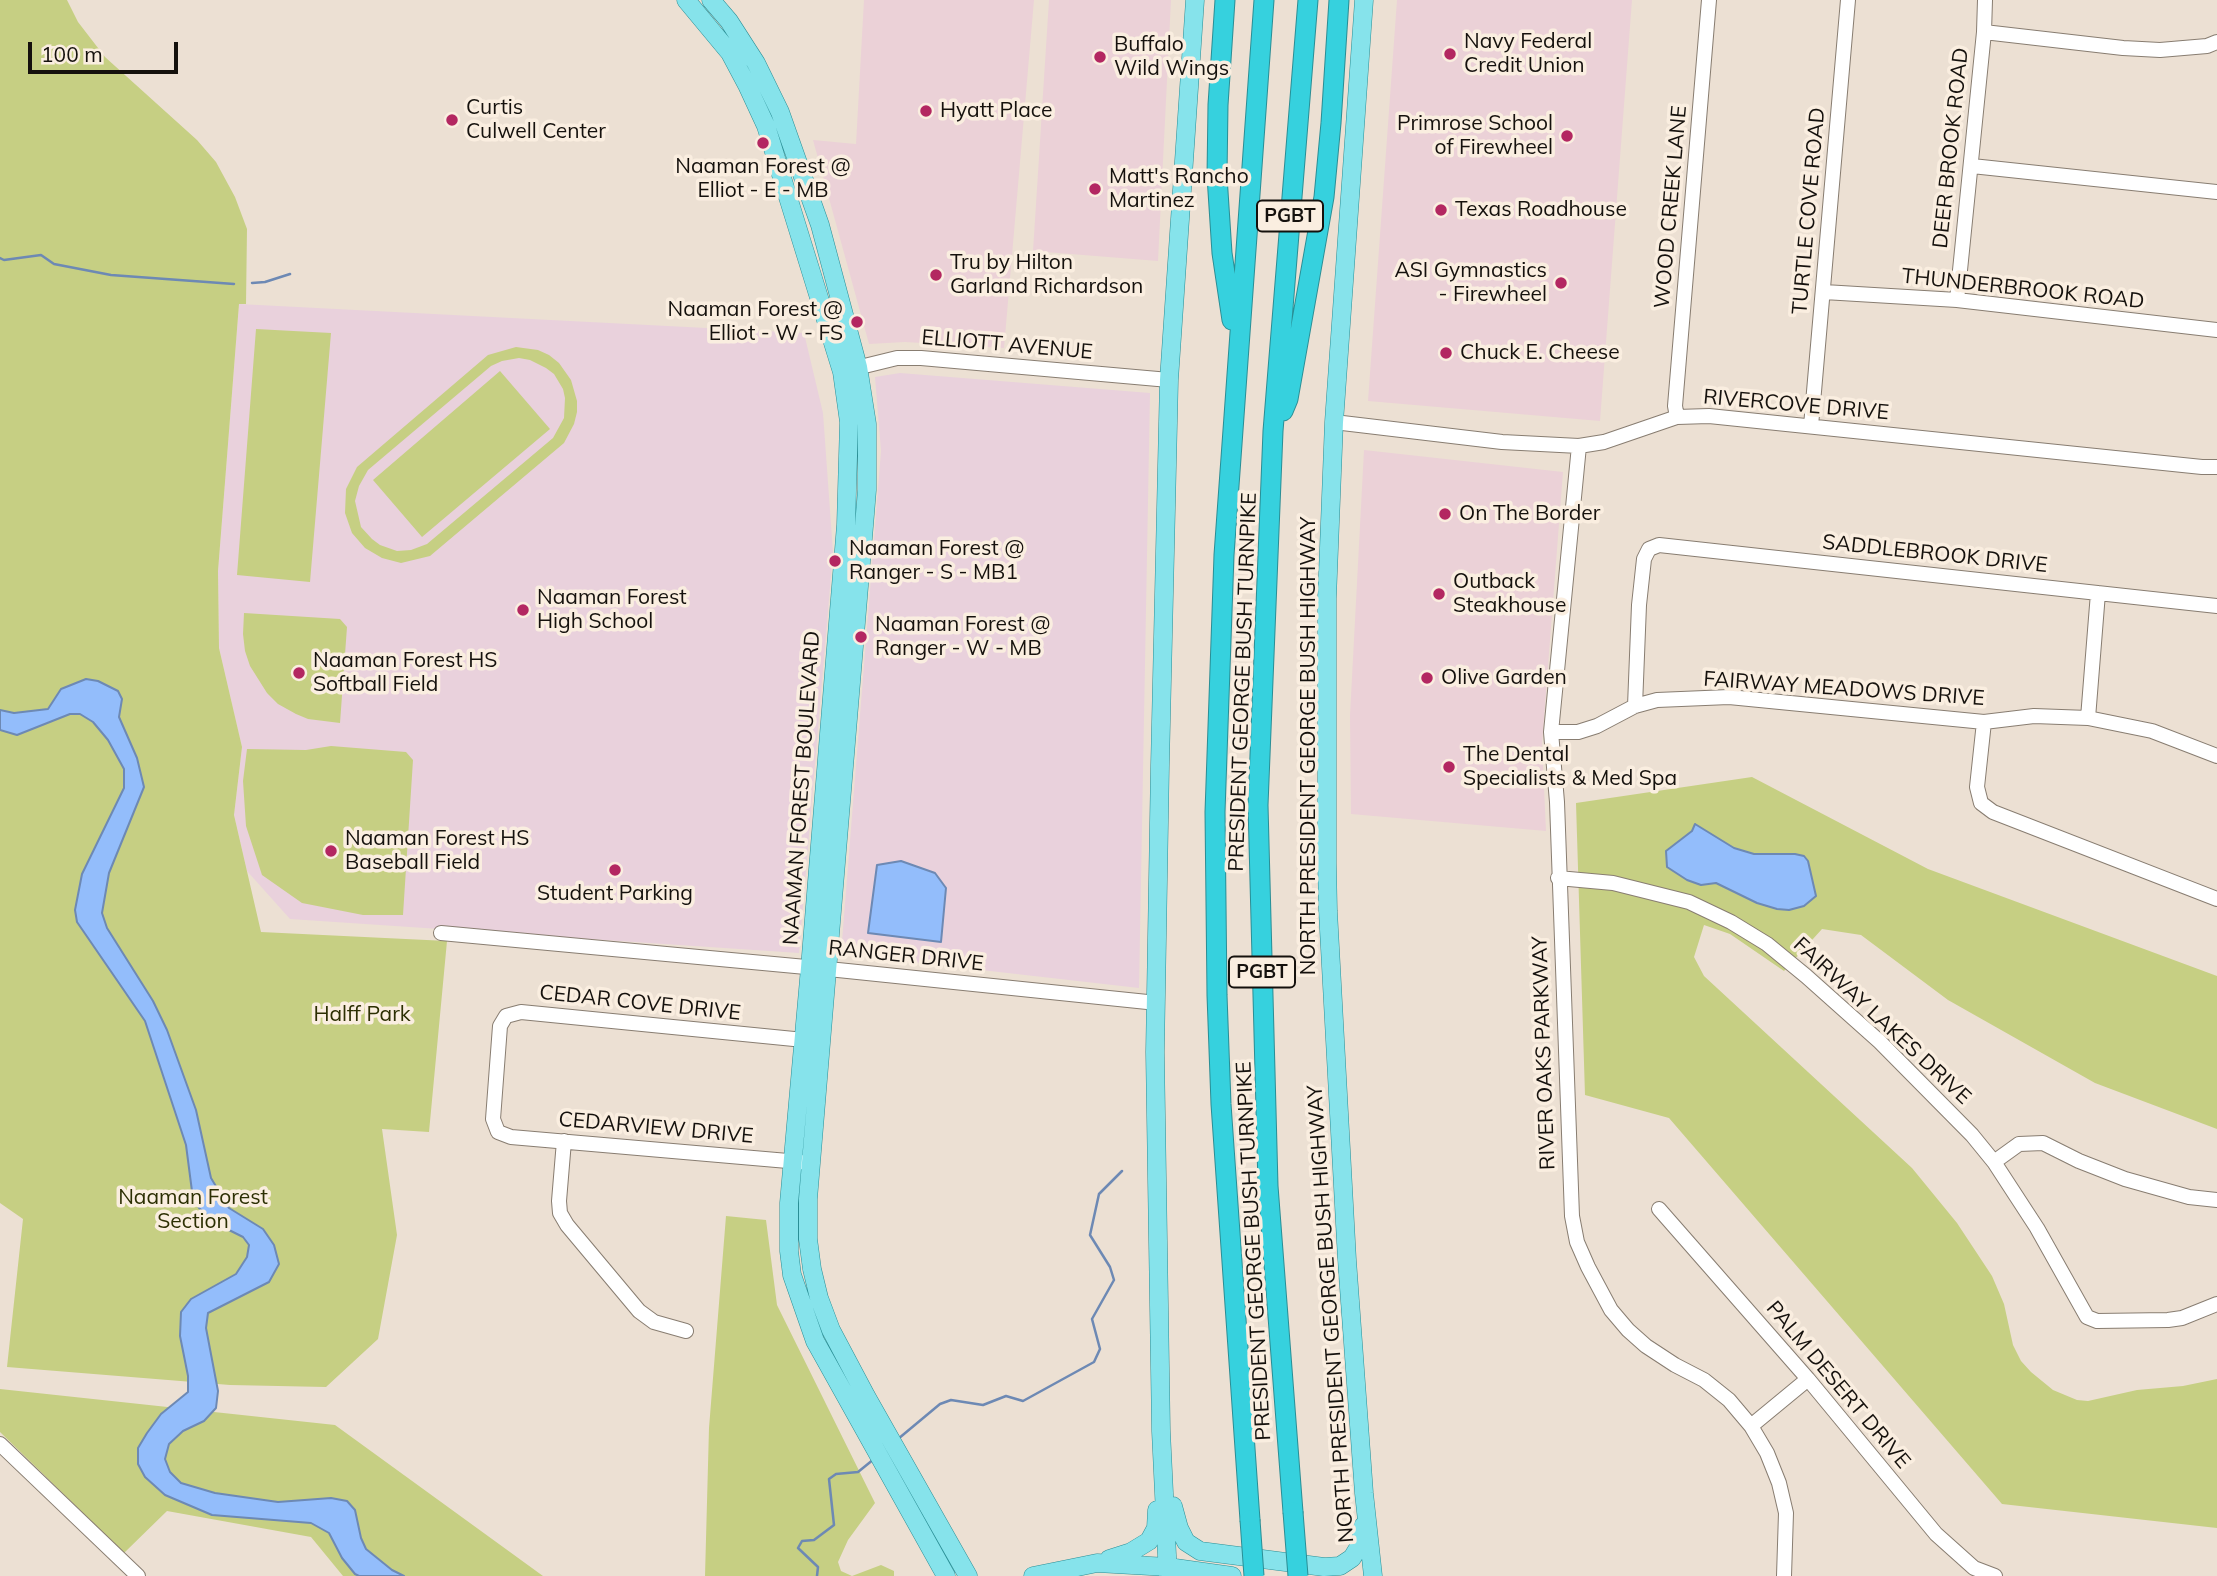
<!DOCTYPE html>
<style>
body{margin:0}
#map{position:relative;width:2217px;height:1576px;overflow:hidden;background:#ece0d3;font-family:Mulish,sans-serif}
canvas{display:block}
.scale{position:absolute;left:28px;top:42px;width:150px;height:32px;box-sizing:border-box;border:4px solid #15110d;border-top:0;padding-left:9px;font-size:21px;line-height:24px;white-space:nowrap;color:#15110d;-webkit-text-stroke:5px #faeee0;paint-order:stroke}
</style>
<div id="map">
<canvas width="2217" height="1576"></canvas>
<div class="scale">100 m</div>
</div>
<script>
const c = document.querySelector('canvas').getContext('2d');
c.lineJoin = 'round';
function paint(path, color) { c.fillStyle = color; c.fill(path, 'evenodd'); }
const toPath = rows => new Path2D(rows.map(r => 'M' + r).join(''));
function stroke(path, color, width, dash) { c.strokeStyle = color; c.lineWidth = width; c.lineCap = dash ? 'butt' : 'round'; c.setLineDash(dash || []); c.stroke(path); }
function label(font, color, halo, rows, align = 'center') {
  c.font = font + ' Mulish,sans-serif'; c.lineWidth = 7; c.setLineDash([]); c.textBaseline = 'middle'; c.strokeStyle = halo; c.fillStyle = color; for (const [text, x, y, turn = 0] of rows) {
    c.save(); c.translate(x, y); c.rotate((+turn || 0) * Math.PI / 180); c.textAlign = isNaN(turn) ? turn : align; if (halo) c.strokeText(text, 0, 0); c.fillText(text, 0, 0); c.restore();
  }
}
paint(toPath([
 [864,0,1034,0,1004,348,905,342,869,344,813,140,856,144],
 [1049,0,1171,0,1158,261,1033,251],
 [1397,0,1632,0,1600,421,1368,401],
 [1364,450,1563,472,1542,744,1546,831,1351,814,1350,715]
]), '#ebd1d7');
paint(toPath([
 [239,304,804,333,823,413,833,552,799,953,290,919,247,871,234,815,242,747,219,648,218,571],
 [900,373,1150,393,1139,988,841,954,881,451,875,377]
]), '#e9d1dc');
paint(toPath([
 [0,0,67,0,78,22,105,57,197,140,216,162,235,197,247,229,246,304,239,304,218,571,219,648,242,747,234,815,261,932,447,941,429,1132,382,1129,397,1235,378,1339,326,1387,230,1385,7,1367,23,1219,0,1203],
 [256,329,331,333,310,582,237,575],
 [516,347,538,350,549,355,559,363,571,380,577,401,577,412,574,424,564,443,430,556,401,563,382,558,365,548,352,533,345,513,346,489,357,467,488,355],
 [519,358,530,360,546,368,554,374,563,389,565,398,564,418,553,438,427,544,411,550,397,551,380,545,372,539,361,527,355,501,359,486,368,470,491,366,502,361],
 [500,371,550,429,422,537,373,480],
 [244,613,340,619,347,627,340,723,308,719,296,714,278,704,267,693,250,666,245,651,243,634],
 [331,746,406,752,413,760,403,915,363,915,302,903,262,875,246,826,243,781,247,749,306,750],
 [1752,777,1928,869,2217,976,2217,1129,2095,1083,1948,1000,1861,935,1822,929,1784,971,1730,934,1704,925,1694,957,1704,976,1912,1168,1957,1223,1992,1276,2004,1304,2013,1345,2021,1361,2031,1372,2053,1390,2077,1400,2088,1401,2137,1390,2183,1386,2217,1379,2217,1528,2002,1504,1669,1118,1585,1095,1576,803],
 [726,1216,766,1220,777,1305,875,1503,848,1540,838,1562,841,1571,852,1576,881,1565,894,1571,894,1576,705,1576,709,1428],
 [0,1389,335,1425,543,1576,343,1576,311,1537,167,1511,124,1553,0,1432]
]), '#c6cf83');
const water = toPath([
 [86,679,98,681,118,691,122,699,119,717,137,758,144,787,109,873,102,913,107,928,153,1001,167,1030,196,1110,211,1178,229,1208,263,1229,274,1245,279,1264,269,1282,208,1313,206,1328,218,1391,216,1408,204,1421,183,1431,169,1444,165,1459,170,1472,181,1483,215,1493,278,1502,331,1498,347,1501,355,1510,361,1538,366,1549,392,1570,404,1576,359,1576,355,1574,342,1558,329,1533,311,1523,212,1515,165,1495,145,1477,138,1464,138,1448,147,1433,161,1414,188,1392,188,1376,180,1336,181,1312,191,1299,236,1274,247,1257,249,1245,243,1237,217,1224,199,1208,193,1199,186,1145,145,1021,77,922,75,910,82,874,124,788,124,769,108,740,93,722,80,714,70,714,17,735,0,730,0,710,14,713,48,709,61,689,86,679],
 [1695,824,1734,848,1754,854,1795,854,1804,856,1808,861,1816,896,1804,906,1789,910,1777,909,1757,903,1716,883,1701,885,1687,880,1667,867,1666,851,1692,831,1695,824],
 [901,861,935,873,946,888,941,942,868,933,877,865,901,861]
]);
paint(water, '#93bdfb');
stroke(water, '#6d89b4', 2);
stroke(toPath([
 [0,258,4,260,41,255,54,264,111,275,234,284],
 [252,283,265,282,290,274],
 [898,1439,940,1404,951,1400,983,1405,1006,1396,1023,1401,1094,1362,1100,1349,1092,1319,1114,1280,1110,1267,1090,1235,1099,1194,1122,1171],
 [817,1576,818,1567,798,1548,802,1541,814,1540,834,1525,829,1479,836,1474,858,1472,874,1459]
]), '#6d89b4', 2.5);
const minor = toPath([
 [1984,32,2123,48,2160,50,2207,46,2217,42],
 [1972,166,2217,192],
 [1824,292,1957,300,2217,330],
 [1957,300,1984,32,1985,0],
 [848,370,897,358,921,358,1169,380],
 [1677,417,1675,406,1709,0],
 [1334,422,1502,442,1579,446,1604,442,1677,417,1709,416,2202,467,2217,467],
 [1811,426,1848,0],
 [1579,446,1551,732,1557,802,1572,1216,1577,1242,1588,1267,1611,1310,1628,1330,1646,1346,1675,1365,1704,1380,1729,1400,1751,1426,1767,1453,1779,1483,1786,1513,1784,1576],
 [1635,706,1639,605,1644,559,1649,549,1659,545,2217,606],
 [2088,718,2098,593],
 [1984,722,1977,787,1981,803,1993,812,2217,899],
 [1551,732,1578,732,1597,726,1635,706,1657,700,1729,697,1984,722,2034,716,2088,718,2152,731,2217,756],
 [1558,878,1613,883,1689,902,1731,922,1767,944,1806,976,1880,1042,1972,1135,1994,1162,2037,1228,2087,1317,2097,1321,2168,1320,2182,1318,2217,1304],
 [441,933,838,970,1157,1003],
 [804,1040,521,1012,506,1016,500,1026,493,1119,498,1132,511,1137,811,1163],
 [564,1141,559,1201,560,1213,567,1225,639,1311,654,1322,686,1331],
 [1994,1162,2019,1144,2043,1143,2079,1161,2125,1179,2189,1197,2217,1200],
 [1659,1209,1808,1379,1936,1534,1974,1568,1995,1576],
 [1751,1426,1808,1379],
 [0,1444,138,1576]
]);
const major = toPath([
 [686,0,730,53,747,85,766,126,842,372,849,422,846,525,810,968,789,1203,789,1251,792,1275,815,1341,946,1576],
 [711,0,729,21,756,63,780,112,820,225,858,367,867,424,867,490,808,1199,808,1239,812,1269,819,1298,831,1330,866,1396,968,1576],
 [1364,0,1334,422,1327,598,1327,863,1328,911,1347,1260,1364,1493,1373,1576],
 [1173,1506,1179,1528,1186,1542,1200,1551,1324,1567,1340,1566,1352,1558,1360,1545,1363,1526],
 [1109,1559,1131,1552,1149,1541,1156,1528,1157,1510],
 [1033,1576,1097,1563,1168,1567,1232,1576],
 [1168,1576,1161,1431,1155,1052,1160,765,1169,380,1195,0]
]);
const highway = toPath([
 [1225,0,1218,105,1217,176,1222,253,1232,320],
 [1283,411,1288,399,1324,197,1331,123,1339,0],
 [1293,1512,1268,1186,1258,805,1273,431,1308,0],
 [1250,1520,1221,1104,1217,995,1215,812,1224,555,1264,0]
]);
stroke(minor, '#887d71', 16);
stroke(major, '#2a8e95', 19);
stroke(highway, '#2a8e95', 21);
stroke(minor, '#fff', 14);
stroke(major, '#86e3eb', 18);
stroke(highway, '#36d1de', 19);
const highwayBridge = toPath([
 [1293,1512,1298,1576],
 [1250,1520,1254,1576]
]);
stroke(highwayBridge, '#2a8e95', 21, []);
stroke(highwayBridge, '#36d1de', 19);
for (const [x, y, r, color] of [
 [1450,54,7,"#b32761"],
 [1100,57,7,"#b32761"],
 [926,111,7,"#b32761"],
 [452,120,7,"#b32761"],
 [1567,136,7,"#b32761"],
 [763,143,7,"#b32761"],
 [1095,189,7,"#b32761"],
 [1441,210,7,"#b32761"],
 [936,275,7,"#b32761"],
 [1561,283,7,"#b32761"],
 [857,322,7,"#b32761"],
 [1446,353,7,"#b32761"],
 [1445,514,7,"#b32761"],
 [835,561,7,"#b32761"],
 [1439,594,7,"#b32761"],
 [523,610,7,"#b32761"],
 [861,637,7,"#b32761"],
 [299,673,7,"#b32761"],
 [1427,678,7,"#b32761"],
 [1449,767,7,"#b32761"],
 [331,851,7,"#b32761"],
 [615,870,7,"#b32761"]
]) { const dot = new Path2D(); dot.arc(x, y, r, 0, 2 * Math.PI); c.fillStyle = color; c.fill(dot); stroke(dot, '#faeee0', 2.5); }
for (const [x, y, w] of [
 [1290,216,66],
 [1262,972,66]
]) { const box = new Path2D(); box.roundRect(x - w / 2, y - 15.5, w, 31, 5); c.fillStyle = '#faeee0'; c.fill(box); stroke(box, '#15110d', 2); }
label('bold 19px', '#15110d', null, [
 ["PGBT",1290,216],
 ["PGBT",1262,972]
]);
label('21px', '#15110d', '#faeee0', [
 ["Navy Federal",1464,42],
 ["Credit Union",1464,66],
 ["Buffalo",1114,45],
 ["Wild Wings",1114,69],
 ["Curtis",466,108],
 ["Culwell Center",466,132],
 ["Hyatt Place",940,111],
 ["Primrose School",1553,124,"right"],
 ["of Firewheel",1553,148,"right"],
 ["Naaman Forest @",763,167,"center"],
 ["Elliot - E - MB",763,191,"center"],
 ["Matt's Rancho",1109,177],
 ["Martinez",1109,201],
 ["Texas Roadhouse",1455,210],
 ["Tru by Hilton",950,263],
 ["Garland Richardson",950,287],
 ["ASI Gymnastics",1547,271,"right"],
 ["- Firewheel",1547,295,"right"],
 ["Naaman Forest @",843,310,"right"],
 ["Elliot - W - FS",843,334,"right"],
 ["Chuck E. Cheese",1460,353],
 ["On The Border",1459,514],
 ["Naaman Forest @",849,549],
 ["Ranger - S - MB1",849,573],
 ["Outback",1453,582],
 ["Steakhouse",1453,606],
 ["Naaman Forest",537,598],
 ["High School",537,622],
 ["Naaman Forest @",875,625],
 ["Ranger - W - MB",875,649],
 ["Naaman Forest HS",313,661],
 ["Softball Field",313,685],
 ["Olive Garden",1441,678],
 ["The Dental",1463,755],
 ["Specialists & Med Spa",1463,779],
 ["Naaman Forest HS",345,839],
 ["Baseball Field",345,863],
 ["Student Parking",615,894,"center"]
], 'left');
label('21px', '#15110d', '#faeee0', [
 ["DEER BROOK ROAD",1951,148,-84],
 ["WOOD CREEK LANE",1671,207,-85],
 ["TURTLE COVE ROAD",1809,211,-85],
 ["THUNDERBROOK ROAD",2023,289,6],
 ["ELLIOTT AVENUE",1007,345,5],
 ["RIVERCOVE DRIVE",1796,405,5],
 ["SADDLEBROOK DRIVE",1935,554,6],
 ["PRESIDENT GEORGE BUSH TURNPIKE",1243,682,-88],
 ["FAIRWAY MEADOWS DRIVE",1844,689,4],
 ["NORTH PRESIDENT GEORGE BUSH HIGHWAY",1309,746,-90],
 ["NAAMAN FOREST BOULEVARD",802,788,-86],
 ["RANGER DRIVE",906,956,6],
 ["CEDAR COVE DRIVE",640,1003,6],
 ["FAIRWAY LAKES DRIVE",1882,1021,43],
 ["RIVER OAKS PARKWAY",1544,1053,-92],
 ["CEDARVIEW DRIVE",656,1128,5],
 ["PRESIDENT GEORGE BUSH TURNPIKE",1254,1251,-93],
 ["NORTH PRESIDENT GEORGE BUSH HIGHWAY",1331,1314,-94],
 ["PALM DESERT DRIVE",1838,1385,50]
]);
label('21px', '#2c2f03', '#faeee0', [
 ["Halff Park",362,1015],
 ["Naaman Forest",193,1198],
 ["Section",193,1222]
]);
</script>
